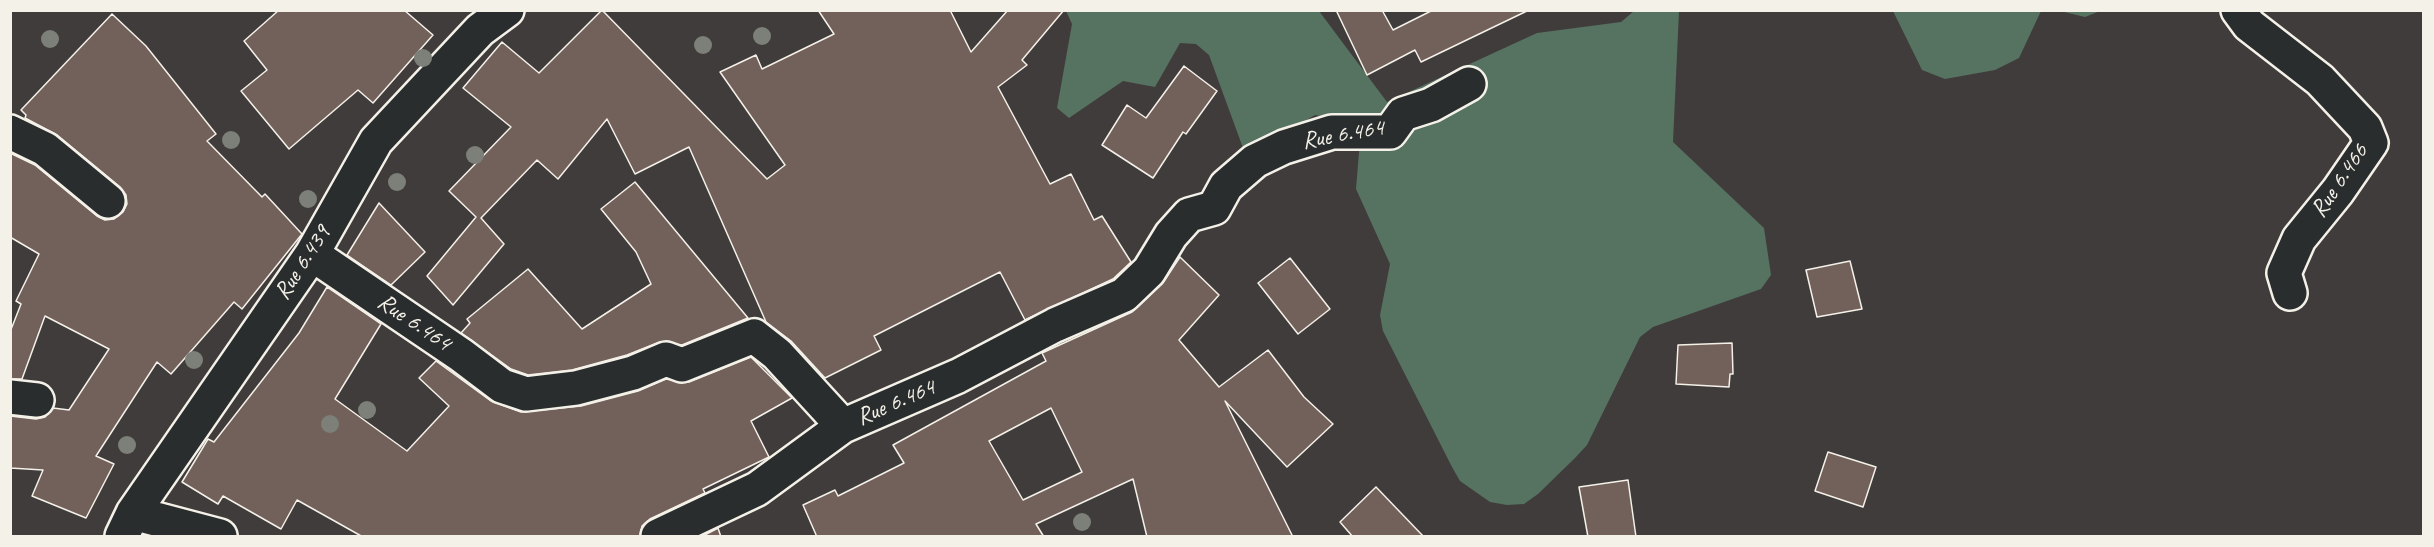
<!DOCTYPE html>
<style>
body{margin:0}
#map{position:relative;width:2434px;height:547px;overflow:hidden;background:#403c3c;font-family:Caveat,sans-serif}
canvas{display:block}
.frame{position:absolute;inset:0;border:12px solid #f4f1e8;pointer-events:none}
</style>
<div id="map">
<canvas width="2434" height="547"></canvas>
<div class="frame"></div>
</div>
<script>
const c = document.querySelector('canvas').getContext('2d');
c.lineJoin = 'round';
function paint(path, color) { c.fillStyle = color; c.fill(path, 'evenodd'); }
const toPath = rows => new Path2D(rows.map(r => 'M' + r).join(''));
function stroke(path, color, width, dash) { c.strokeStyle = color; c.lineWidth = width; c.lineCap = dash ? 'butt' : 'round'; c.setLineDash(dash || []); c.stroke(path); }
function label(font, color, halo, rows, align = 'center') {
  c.font = font + ' Caveat,sans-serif'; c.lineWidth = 6; c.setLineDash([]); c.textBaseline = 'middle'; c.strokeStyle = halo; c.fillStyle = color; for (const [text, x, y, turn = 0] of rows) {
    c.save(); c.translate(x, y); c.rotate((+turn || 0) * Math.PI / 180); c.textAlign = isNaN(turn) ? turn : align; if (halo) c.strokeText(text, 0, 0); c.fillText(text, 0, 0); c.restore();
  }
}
paint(toPath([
 [1066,11,1319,11,1387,102,1537,33,1621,22,1634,11,1679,11,1673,142,1764,228,1771,275,1761,289,1653,327,1640,337,1587,445,1575,458,1538,494,1524,504,1507,505,1490,502,1460,481,1452,467,1383,331,1380,315,1390,264,1356,189,1360,140,1364,124,1315,115,1259,148,1243,148,1209,55,1196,44,1180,43,1155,87,1123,81,1069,118,1057,108,1072,24],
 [1893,11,2041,11,2019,58,1995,70,1945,79,1922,70],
 [2060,11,2100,10,2100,11,2085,17]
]), '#567261');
const building = toPath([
 [279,10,404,10,433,35,373,103,358,90,289,149,241,91,267,70,244,41,279,10],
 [602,10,767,179,785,165,720,72,756,55,762,69,834,34,818,10,950,10,971,52,1008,10,1064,10,1022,60,1027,65,998,87,1050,184,1071,174,1094,220,1102,216,1131,262,1113,279,1025,320,1000,272,874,336,881,350,825,378,791,341,766,322,689,147,635,174,607,119,558,179,537,160,481,218,504,244,453,305,427,276,476,217,449,191,511,127,463,88,502,42,539,73,602,10],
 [1336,10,1382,10,1393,30,1433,10,1529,10,1421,62,1415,50,1367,75,1336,10],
 [112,14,146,46,216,134,207,141,262,197,265,194,302,234,242,309,234,302,171,374,157,362,96,456,114,464,86,518,32,496,43,470,10,468,10,416,36,419,45,417,53,408,69,410,109,349,45,316,22,379,10,379,10,332,21,304,16,301,39,254,10,237,10,153,35,165,97,216,105,220,114,219,123,212,127,204,126,195,120,187,57,135,25,118,26,115,21,110,112,14],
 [1184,66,1217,91,1186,134,1183,132,1153,178,1102,145,1127,105,1146,118,1184,66],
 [635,182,748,318,682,345,660,342,627,355,572,370,528,375,511,369,461,333,470,323,467,319,528,269,582,329,651,284,636,252,601,209,635,182],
 [379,203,425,252,391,285,347,255,379,203],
 [1180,257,1219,295,1179,340,1219,387,1268,350,1304,397,1333,424,1287,467,1225,401,1293,537,1147,537,1133,479,1036,524,1044,537,817,537,803,505,835,490,838,496,904,463,893,445,1046,361,1042,353,1132,312,1162,284,1180,257],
 [1051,408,1082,472,1023,500,989,441,1051,408],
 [1290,258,1330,309,1298,334,1258,283,1290,258],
 [1850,261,1862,309,1817,317,1806,270,1850,261],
 [327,287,381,324,335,399,407,451,449,406,419,378,436,361,491,401,521,412,581,406,638,391,666,379,689,382,751,357,792,398,751,421,769,457,703,489,705,493,650,519,642,526,640,537,363,537,297,500,281,529,223,496,218,504,182,482,208,439,214,442,299,333,327,287],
 [1732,343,1733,374,1730,374,1729,387,1676,384,1678,345,1732,343],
 [1828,452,1876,467,1863,507,1815,491,1828,452],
 [1628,480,1636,537,1588,537,1579,487,1628,480],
 [1376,487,1424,537,1353,537,1340,522,1376,487],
 [718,528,721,537,701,537,718,528]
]);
paint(building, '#72605b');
stroke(building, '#f4f1e8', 1.5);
const minor = toPath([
 [2238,10,2249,25,2320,80,2365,128,2371,143,2338,191,2299,239,2284,273,2290,293],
 [10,132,45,149,108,201],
 [312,254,461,355,502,386,526,394,576,388,633,373,666,359,682,365,754,336,777,354,843,426,958,376,1055,325,1124,295,1149,271,1171,235,1189,215,1214,208,1226,186,1255,161,1284,147,1332,132,1390,132,1403,114,1431,105,1469,84],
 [10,397,37,400],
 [133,513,220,536],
 [122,536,133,513,312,254,376,141,480,30,507,10],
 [658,536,757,489,843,426]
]);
stroke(minor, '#f4f1e8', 38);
stroke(minor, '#2a2d2e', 33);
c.fillStyle = '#7c8079';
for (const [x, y] of [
 [762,36],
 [50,39],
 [703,45],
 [423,58],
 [231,140],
 [475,155],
 [397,182],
 [308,199],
 [194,360],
 [367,410],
 [330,424],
 [127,445],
 [1082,522]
]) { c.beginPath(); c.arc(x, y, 9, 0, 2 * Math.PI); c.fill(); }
label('24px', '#f4f1e8', '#2a2d2e', [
 ["Rue 6.464",1343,135,-10],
 ["Rue 6.466",2340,181,-56],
 ["Rue 6.439",303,263,-57],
 ["Rue 6.464",414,323,34],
 ["Rue 6.464",896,403,-23]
]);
</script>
